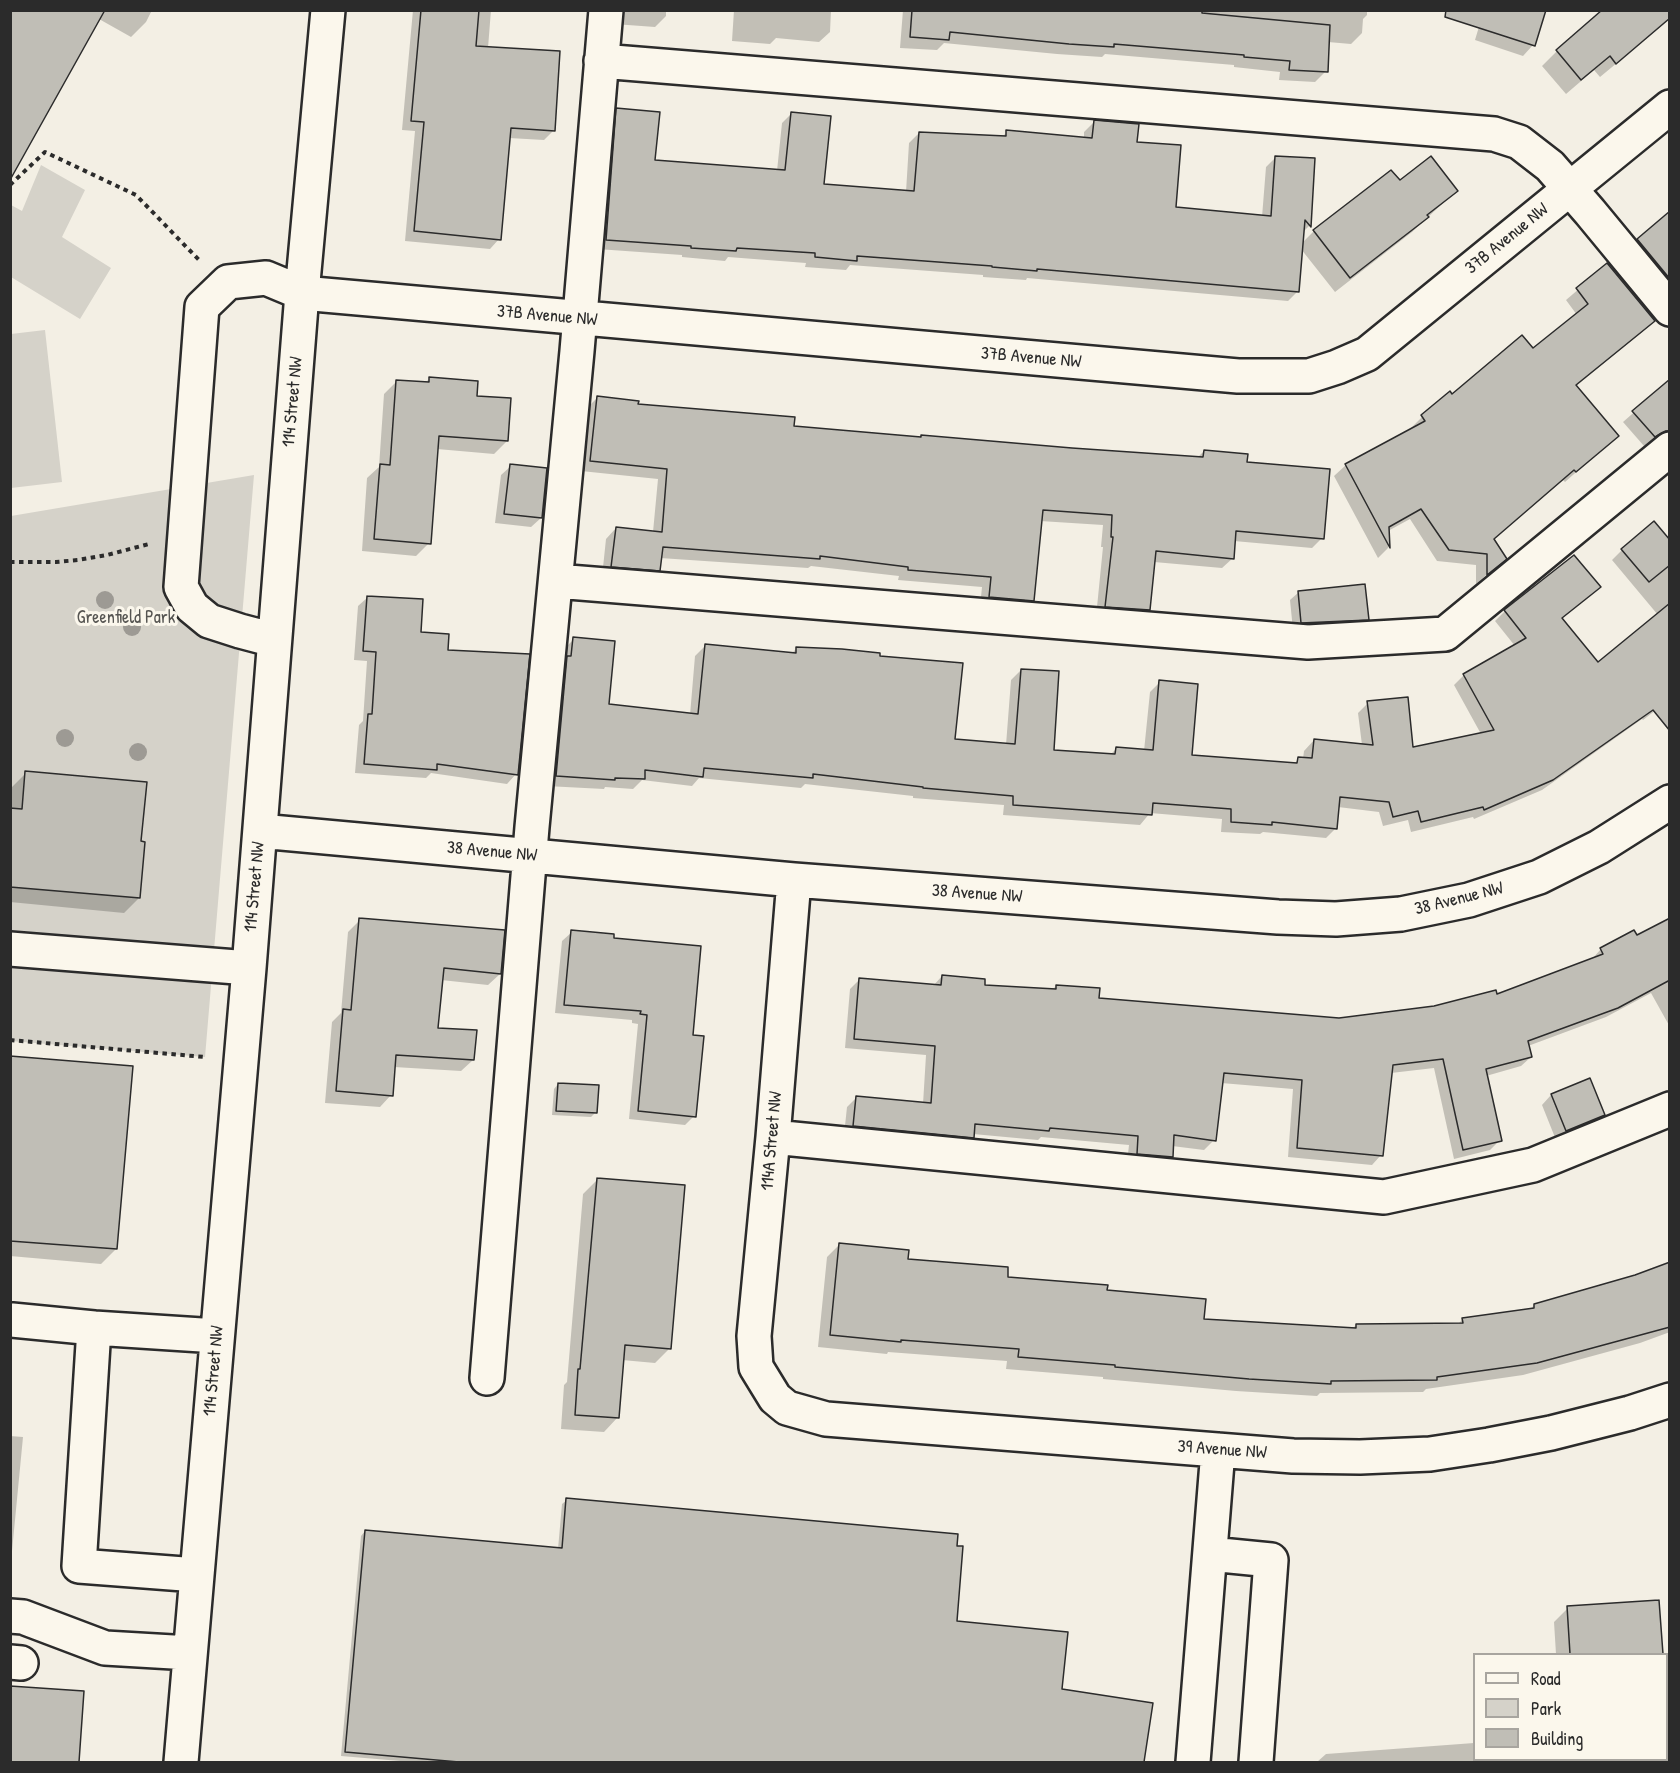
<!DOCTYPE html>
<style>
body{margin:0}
#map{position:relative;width:1680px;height:1773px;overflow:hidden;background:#f3efe4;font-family:"Patrick Hand",sans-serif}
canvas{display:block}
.frame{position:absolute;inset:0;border:12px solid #2b2b2b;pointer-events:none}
.legend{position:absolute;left:1473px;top:1653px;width:195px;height:108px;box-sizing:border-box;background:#fbf7ec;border:2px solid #a8a59f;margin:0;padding:8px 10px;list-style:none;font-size:18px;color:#2b2b2b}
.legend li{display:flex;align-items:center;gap:12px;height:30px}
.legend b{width:30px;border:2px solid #a8a59f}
</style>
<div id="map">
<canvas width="1680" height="1773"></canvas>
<div class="frame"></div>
<ul class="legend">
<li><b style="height:8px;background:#fbf7ec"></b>Road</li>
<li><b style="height:16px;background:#d5d2c9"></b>Park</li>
<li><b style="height:16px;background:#c0beb6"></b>Building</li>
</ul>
</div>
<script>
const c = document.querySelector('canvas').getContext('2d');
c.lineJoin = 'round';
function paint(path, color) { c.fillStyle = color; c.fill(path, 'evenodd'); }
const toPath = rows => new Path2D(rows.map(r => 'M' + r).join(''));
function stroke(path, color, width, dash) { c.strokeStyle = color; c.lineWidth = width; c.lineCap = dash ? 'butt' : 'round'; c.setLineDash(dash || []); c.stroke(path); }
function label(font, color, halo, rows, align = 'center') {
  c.font = font + ' "Patrick Hand",sans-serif'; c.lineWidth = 6; c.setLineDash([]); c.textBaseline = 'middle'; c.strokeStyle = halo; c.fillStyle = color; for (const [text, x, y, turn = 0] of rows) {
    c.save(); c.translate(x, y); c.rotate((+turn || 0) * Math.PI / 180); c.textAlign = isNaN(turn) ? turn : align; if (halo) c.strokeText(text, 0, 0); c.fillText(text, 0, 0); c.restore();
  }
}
paint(toPath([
 [41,165,85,190,62,237,111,268,80,319,11,277,11,205,22,211],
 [45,330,62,482,11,488,11,334],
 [254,475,205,1057,11,1041,11,516]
]), '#d5d2c9');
paint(toPath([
 [10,10,152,10,146,22,131,37,99,19],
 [413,10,491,10,488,48,554,130,544,140,509,138,499,239,490,249,405,241,415,131,402,130],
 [611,10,666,10,666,16,655,27,614,24],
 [734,10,831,10,830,32,819,42,776,38,770,44,732,41],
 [903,10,1367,10,1367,15,1363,19,1362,33,1351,44,1328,42,1326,71,1315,82,1279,80,1280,72,1234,67,1234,65,1105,54,1102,57,1057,54,944,43,937,50,900,48],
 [1604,10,1670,10,1670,19,1600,77,1594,70,1566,94,1542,66,1557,51],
 [1481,20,1533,45,1523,56,1475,40],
 [617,110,653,161,777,171,782,123,792,113,822,185,906,192,909,143,919,133,1001,138,1007,132,1084,139,1084,132,1094,122,1136,143,1175,209,1262,217,1266,167,1276,157,1313,160,1309,226,1303,232,1302,243,1314,231,1399,183,1456,191,1412,232,1335,292,1301,249,1298,291,1288,301,1027,278,1026,280,983,277,983,275,850,265,846,270,805,267,806,263,728,257,725,261,682,257,682,255,597,249,607,120],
 [1667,215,1670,218,1670,301,1628,250],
 [1607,265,1653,321,1642,332,1575,387,1617,436,1565,482,1563,480,1493,540,1505,558,1476,584,1476,565,1437,561,1410,519,1388,531,1388,548,1378,558,1334,476,1346,465,1412,429,1411,428,1422,417,1450,393,1452,396,1533,351,1577,315,1566,300],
 [429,379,475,397,507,441,494,454,437,449,429,543,416,556,362,551,367,478,379,467,384,394,397,381,425,383],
 [1664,386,1670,430,1658,440,1644,446,1623,422],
 [597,398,637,405,792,427,1197,458,1204,451,1245,463,1322,538,1312,548,1234,541,1233,558,1222,568,1154,562,1148,610,1138,620,1096,617,1103,547,1101,547,1103,525,1040,521,1033,600,1022,611,980,607,982,587,898,580,899,576,811,566,808,568,660,558,659,570,648,580,602,577,606,539,616,528,653,532,658,479,581,471,587,408],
 [511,466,541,518,531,527,495,523,501,475],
 [1670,542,1670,699,1643,720,1642,719,1542,790,1474,819,1473,817,1411,832,1408,820,1383,826,1379,812,1338,807,1336,828,1326,838,1263,832,1260,834,1221,832,1222,819,1150,813,1140,825,1003,815,1004,805,913,798,913,796,805,784,801,788,699,778,692,786,642,780,633,789,605,787,604,789,546,786,564,649,574,639,608,705,690,715,695,656,705,646,791,654,797,648,878,657,954,741,1006,745,1011,680,1021,670,1052,751,1110,755,1116,749,1144,751,1150,692,1160,682,1190,756,1294,764,1299,759,1303,759,1304,751,1314,740,1362,745,1358,713,1368,703,1412,749,1481,734,1454,685,1464,675,1515,646,1495,621,1505,611,1574,557,1599,587,1561,619,1597,664,1658,615,1612,560,1622,550],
 [1299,592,1367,619,1359,627,1293,630,1290,600],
 [368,597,446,651,516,774,507,784,431,773,426,778,355,773,359,725,363,721,367,661,354,660,358,606],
 [26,773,140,843,139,898,124,913,10,902,11,788],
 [1670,919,1670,1027,1651,993,1606,1017,1528,1046,1531,1057,1521,1066,1486,1076,1500,1140,1490,1150,1454,1159,1434,1068,1391,1073,1381,1155,1372,1165,1288,1157,1293,1089,1221,1083,1214,1140,1204,1150,1172,1146,1171,1157,1161,1167,1127,1163,1129,1145,1041,1137,1038,1140,973,1134,972,1137,963,1147,844,1135,847,1107,857,1097,923,1104,926,1055,845,1048,850,989,859,980,933,986,942,976,983,987,1052,990,1056,986,1098,999,1339,1020,1434,1007,1496,996,1592,959,1601,949,1636,937],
 [360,920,500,974,488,985,441,980,437,1029,473,1060,461,1071,394,1067,391,1095,380,1107,325,1103,332,1022,341,1013,348,932],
 [572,932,612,939,691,1036,694,1116,685,1125,629,1119,638,1024,632,1023,632,1020,555,1013,562,941],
 [10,1058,116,1249,101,1264,10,1256],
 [558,1084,596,1112,591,1117,552,1115,554,1089],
 [1551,1095,1603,1115,1593,1125,1556,1140,1542,1105],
 [598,1179,669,1349,655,1363,622,1360,618,1417,604,1432,561,1429,564,1385,567,1382,583,1194],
 [839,1245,907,1260,1006,1278,1106,1292,1202,1320,1352,1329,1356,1325,1457,1325,1463,1319,1530,1310,1534,1305,1636,1277,1670,1264,1670,1332,1640,1343,1523,1375,1426,1389,1423,1392,1320,1393,1317,1396,1236,1391,1103,1379,1103,1377,1006,1369,1007,1361,888,1352,887,1354,818,1347,827,1257],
 [10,1436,23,1437,10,1572],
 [567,1500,955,1622,1060,1690,1152,1704,1143,1762,412,1762,341,1756,361,1536,365,1531,558,1549,562,1504],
 [1658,1602,1661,1654,1556,1654,1554,1622,1568,1608],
 [10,1688,82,1692,78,1762,10,1762],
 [1474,1743,1474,1760,1533,1760,1533,1762,1317,1762,1326,1754]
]), '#0003');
const building = toPath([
 [10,10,105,10,10,180,10,10],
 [421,10,479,10,476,46,560,51,555,131,511,128,501,240,414,231,424,122,411,121,421,10],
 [912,10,1202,10,1202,13,1330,25,1328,72,1289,70,1290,61,1244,57,1244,55,1114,44,1114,47,1069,44,950,32,949,40,910,37,912,10],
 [1446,10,1546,10,1535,46,1445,17,1446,10],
 [1602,10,1670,10,1670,18,1616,64,1610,56,1581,80,1556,50,1602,10],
 [616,108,660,112,655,160,785,170,791,112,831,116,824,184,914,191,919,132,1006,136,1006,130,1092,138,1094,120,1139,124,1137,142,1181,145,1176,207,1271,216,1275,156,1315,158,1311,227,1305,220,1299,292,1037,269,1037,271,992,267,992,266,857,256,857,261,815,257,815,253,737,248,736,251,691,248,691,246,606,240,616,108],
 [1431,156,1458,191,1427,215,1429,217,1350,278,1313,230,1391,170,1400,180,1431,156],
 [1670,211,1670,279,1637,239,1670,211],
 [1607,263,1655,321,1576,385,1619,436,1576,472,1574,470,1494,539,1507,559,1487,575,1487,554,1449,550,1421,509,1389,527,1390,548,1345,464,1425,421,1421,415,1450,391,1452,394,1522,335,1533,348,1588,304,1576,288,1607,263],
 [429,377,478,381,477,396,511,398,508,441,439,436,431,544,374,539,380,464,390,465,396,380,429,382,429,377],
 [1670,379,1670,431,1666,431,1655,437,1632,411,1670,379],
 [597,396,639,401,638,404,795,417,794,426,921,437,921,435,1072,448,1203,457,1204,450,1248,454,1247,462,1330,469,1324,539,1236,531,1234,559,1156,551,1150,610,1105,607,1113,537,1111,537,1112,515,1043,510,1034,601,989,597,991,577,908,570,908,567,820,556,820,559,663,547,660,571,611,567,616,527,662,532,667,469,590,461,597,396],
 [510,464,547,468,542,518,504,514,510,464],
 [1654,521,1670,540,1670,565,1649,582,1621,549,1654,521],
 [1574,555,1601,587,1562,618,1598,662,1670,603,1670,731,1653,710,1553,780,1484,810,1483,807,1421,822,1418,811,1393,817,1389,802,1340,797,1337,829,1272,822,1272,825,1231,822,1231,809,1153,803,1152,815,1013,805,1013,796,923,788,923,787,813,774,813,778,704,768,703,777,645,770,645,779,615,778,615,780,556,776,567,656,571,656,573,637,615,641,609,704,698,714,705,644,796,653,796,647,842,649,880,653,880,656,963,663,955,739,1015,744,1021,669,1059,671,1054,750,1115,754,1116,747,1153,750,1159,680,1198,684,1192,755,1297,763,1298,757,1312,758,1314,739,1373,745,1367,701,1408,697,1413,747,1494,730,1463,674,1526,638,1504,610,1574,555],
 [1365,584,1369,620,1301,623,1298,591,1365,584],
 [367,596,423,599,421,632,449,634,448,650,530,654,518,775,437,764,437,770,364,764,368,714,372,714,376,652,363,651,367,596],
 [25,771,147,782,141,841,145,842,140,898,10,887,10,808,22,809,25,771],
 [359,918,505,930,501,974,444,968,438,1028,477,1030,474,1060,396,1055,393,1096,336,1091,343,1009,351,1010,359,918],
 [1670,918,1670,980,1618,1008,1528,1041,1532,1057,1486,1069,1502,1141,1463,1150,1443,1059,1393,1065,1383,1156,1297,1148,1302,1080,1224,1073,1216,1141,1174,1135,1173,1157,1137,1154,1138,1136,1050,1128,1049,1131,975,1124,974,1138,853,1126,856,1096,931,1103,935,1046,854,1039,859,978,941,985,942,975,985,979,985,985,1056,989,1056,985,1100,988,1099,998,1339,1018,1434,1006,1496,990,1497,994,1603,954,1600,948,1634,930,1637,935,1670,918],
 [571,930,614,934,614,938,701,946,693,1035,704,1036,696,1117,638,1111,647,1015,640,1014,641,1011,564,1005,571,930],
 [10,1056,133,1066,117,1249,10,1241,10,1056],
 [1590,1078,1605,1115,1566,1131,1551,1094,1590,1078],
 [558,1083,599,1085,597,1113,556,1111,558,1083],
 [597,1178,685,1185,671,1349,625,1345,619,1418,575,1415,578,1369,580,1369,597,1178],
 [839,1243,909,1250,908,1259,1008,1267,1008,1277,1108,1285,1107,1290,1206,1299,1204,1319,1356,1328,1356,1324,1463,1323,1462,1318,1534,1308,1534,1304,1635,1275,1670,1262,1670,1327,1537,1363,1437,1377,1437,1380,1331,1381,1331,1384,1249,1379,1115,1367,1115,1365,1018,1357,1019,1349,901,1340,901,1342,830,1335,839,1243],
 [566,1498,958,1534,957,1546,963,1546,957,1621,1068,1632,1062,1689,1153,1703,1144,1762,459,1762,345,1752,365,1530,562,1548,566,1498],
 [1659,1600,1663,1654,1570,1654,1567,1606,1659,1600],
 [10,1686,84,1691,79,1762,10,1762,10,1686]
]);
paint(building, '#c0beb6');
stroke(building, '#2b2b2b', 1.5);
const minor = toPath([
 [601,61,1494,134,1519,142,1550,166,1590,212,1670,309],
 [556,581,1308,642,1445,634,1670,449],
 [274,640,240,631,209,621,192,607,181,587,202,307,228,282,266,278,302,293,347,297,1238,376,1309,376,1337,367,1367,354,1670,107],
 [260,831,794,880,1278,917,1336,919,1401,914,1469,900,1539,877,1599,847,1670,802],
 [794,880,773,1137,754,1336,756,1367,775,1398,787,1408,826,1419,1293,1456,1360,1457,1430,1454,1489,1445,1551,1433,1630,1413,1670,1400],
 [10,949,249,968],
 [773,1137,1384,1197,1533,1165,1670,1109],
 [12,1320,94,1328],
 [487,1378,532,827,577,351,606,10],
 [1210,1554,1271,1560,1256,1762],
 [197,1575,79,1566,94,1328,217,1336],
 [10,1616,23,1617,105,1648,190,1653],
 [10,1662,21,1663],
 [1666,1755,1670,1755],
 [181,1762,249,968,302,293,328,10],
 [1193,1762,1218,1450],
 [1600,1762,1603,1760,1608,1760]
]);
stroke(minor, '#2b2b2b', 38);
stroke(toPath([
 [10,185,45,152,136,195,199,260],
 [10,562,56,562,78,560,107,555,149,544],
 [10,1040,205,1057]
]), '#2b2b2b', 4, [4.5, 4.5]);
stroke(minor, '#fbf7ec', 33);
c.fillStyle = '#9d9a94';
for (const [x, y] of [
 [105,600],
 [132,627],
 [65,738],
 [138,752]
]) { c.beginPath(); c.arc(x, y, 9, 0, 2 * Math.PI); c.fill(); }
label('18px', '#2b2b2b', '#fbf7ec', [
 ["37B Avenue NW",1507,239,-39],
 ["37B Avenue NW",547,316,5],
 ["37B Avenue NW",1031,358,5],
 ["114 Street NW",293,402,-85],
 ["38 Avenue NW",492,852,5],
 ["114 Street NW",255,887,-85],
 ["38 Avenue NW",977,894,4],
 ["38 Avenue NW",1459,899,-14],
 ["114A Street NW",772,1141,-85],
 ["114 Street NW",214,1371,-85],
 ["39 Avenue NW",1222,1450,4]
]);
label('18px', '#565552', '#fbf7ec', [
 ["Greenfield Park",126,618]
]);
</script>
